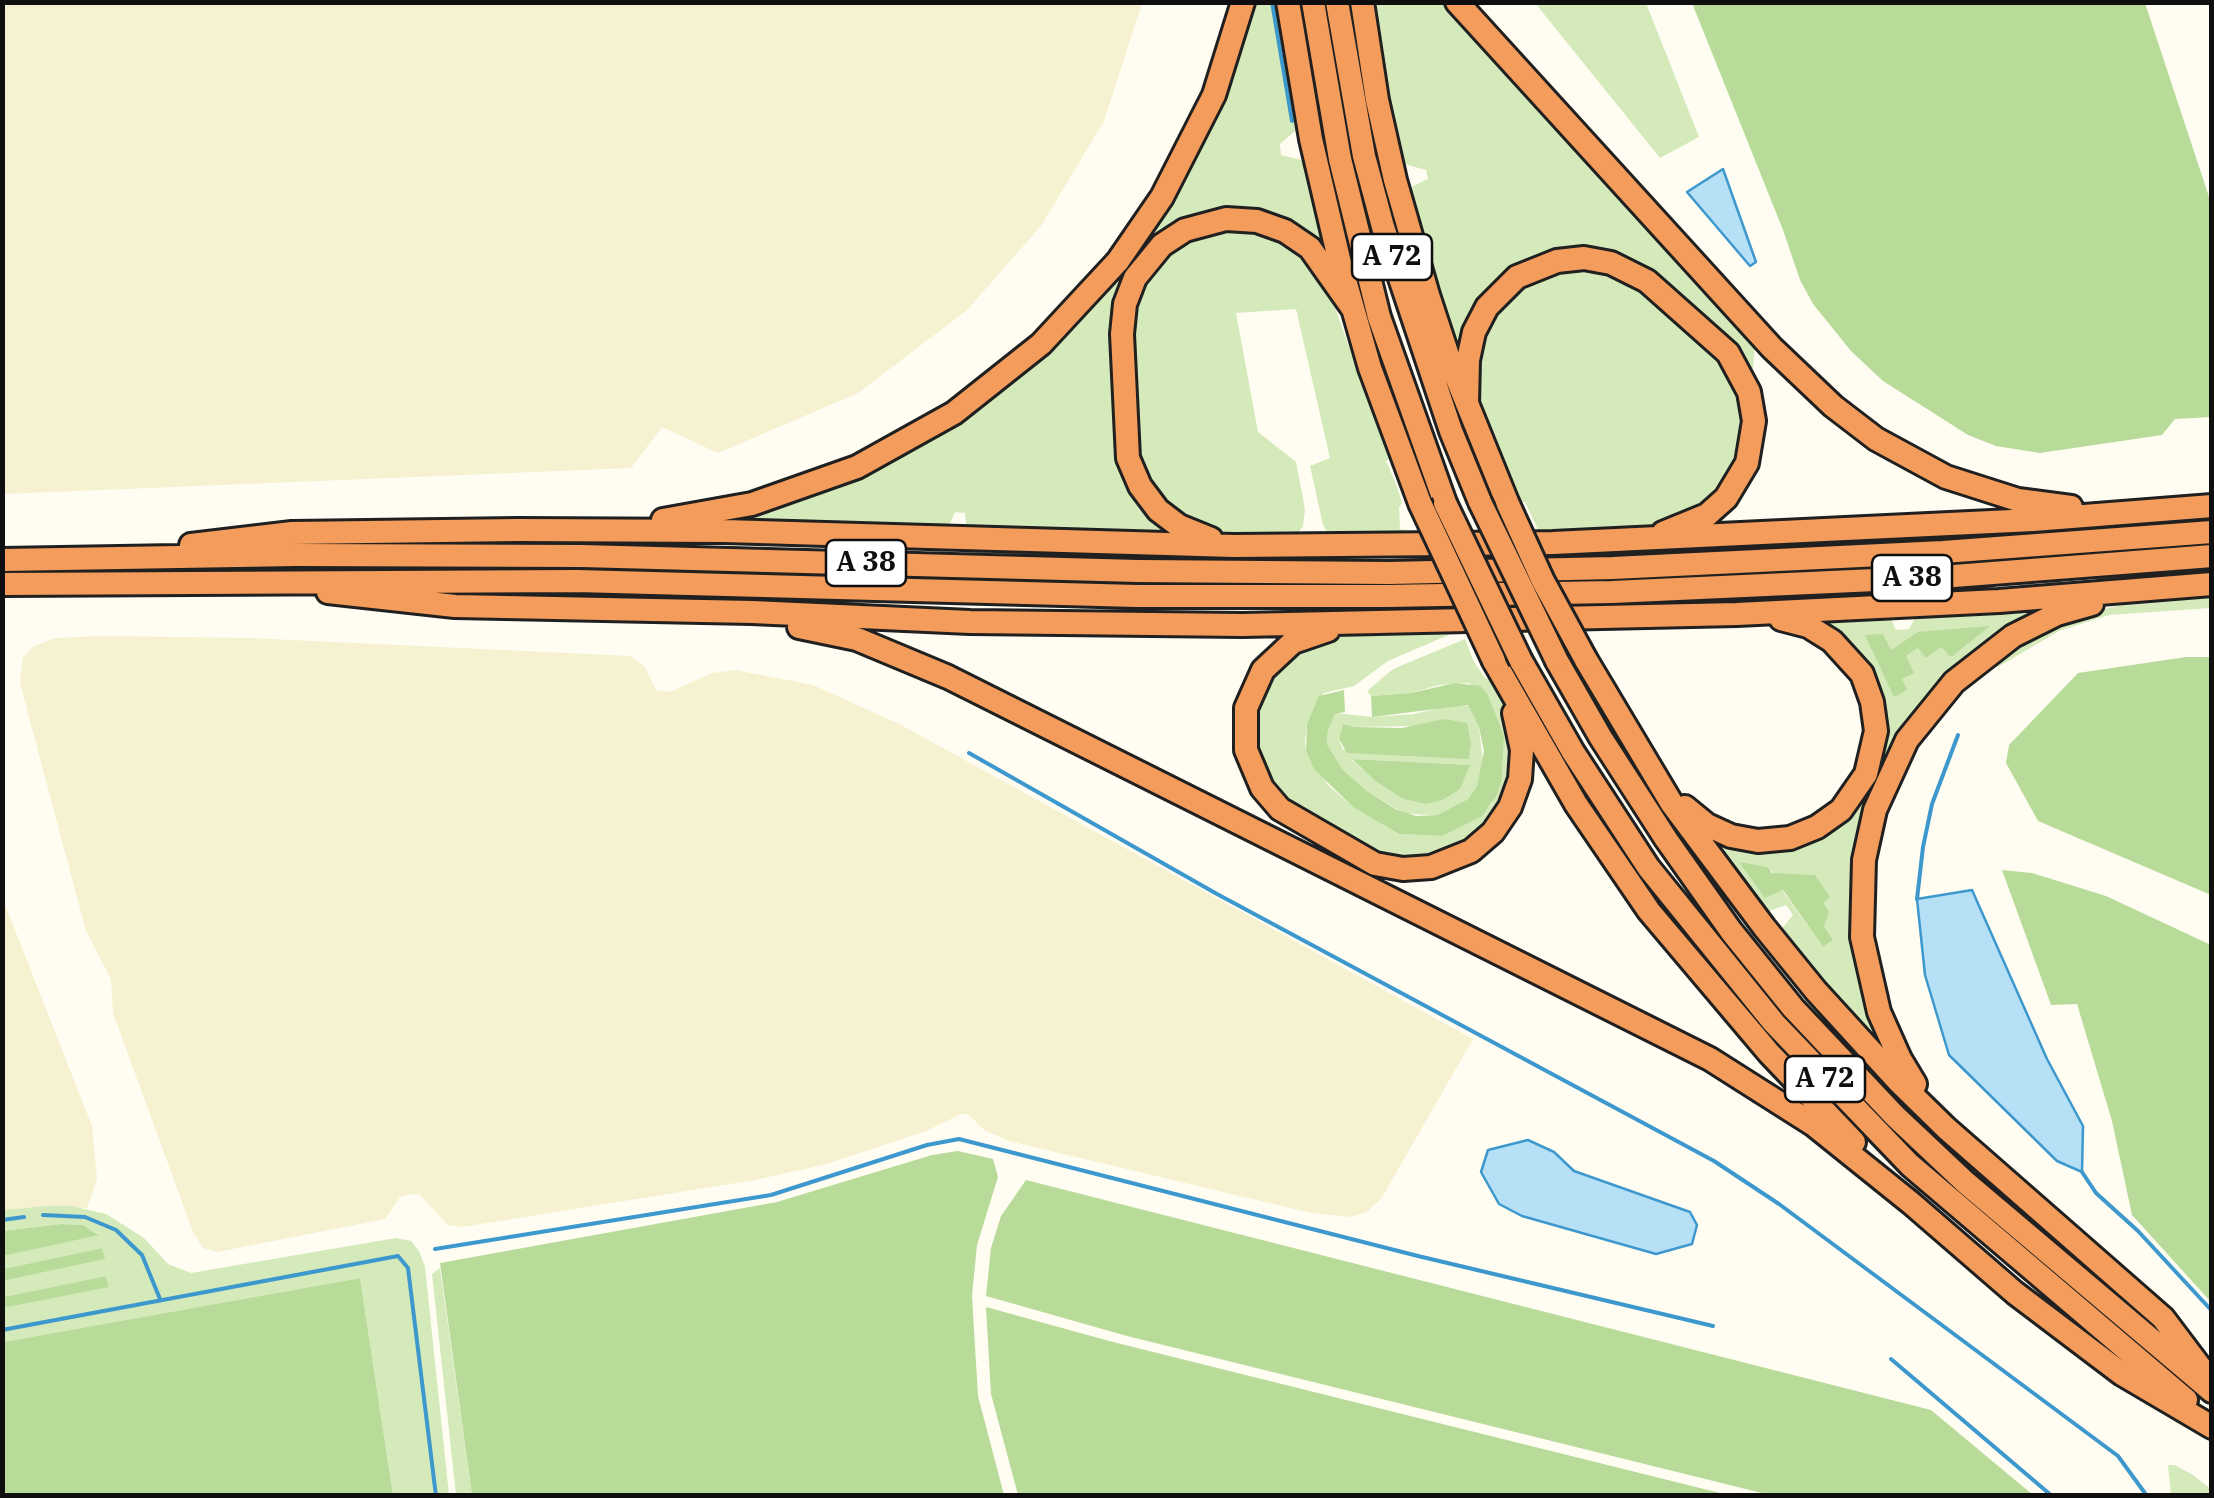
<!DOCTYPE html>
<style>
body{margin:0}
#map{position:relative;width:2214px;height:1498px;overflow:hidden;background:#fffcf2;font-family:"IBM Plex Serif",serif}
canvas{display:block}
.frame{position:absolute;inset:0;border:5px solid #0f0f0f;pointer-events:none}
</style>
<div id="map">
<canvas width="2214" height="1498"></canvas>
<div class="frame"></div>
</div>
<script>
const c = document.querySelector('canvas').getContext('2d');
c.lineJoin = 'round';
function paint(path, color) { c.fillStyle = color; c.fill(path, 'evenodd'); }
const toPath = rows => new Path2D(rows.map(r => 'M' + r).join(''));
function stroke(path, color, width, dash) { c.strokeStyle = color; c.lineWidth = width; c.lineCap = dash ? 'butt' : 'round'; c.setLineDash(dash || []); c.stroke(path); }
function label(font, color, halo, rows, align = 'center') {
  c.font = font + ' "IBM Plex Serif",serif'; c.lineWidth = 10; c.setLineDash([]); c.textBaseline = 'middle'; c.strokeStyle = halo; c.fillStyle = color; for (const [text, x, y, turn = 0] of rows) {
    c.save(); c.translate(x, y); c.rotate((+turn || 0) * Math.PI / 180); c.textAlign = isNaN(turn) ? turn : align; if (halo) c.strokeText(text, 0, 0); c.fillText(text, 0, 0); c.restore();
  }
}
paint(toPath([
 [2,3,3,2,1142,3,1104,121,1041,226,966,311,858,393,718,453,662,427,631,468,3,494],
 [102,636,248,638,631,656,645,667,656,690,670,692,712,673,735,670,813,685,901,725,1473,1039,1381,1199,1368,1211,1352,1217,1311,1213,1009,1141,984,1130,968,1114,961,1114,926,1131,823,1165,755,1180,462,1227,448,1225,420,1195,410,1194,400,1197,385,1219,217,1252,203,1248,193,1232,113,1013,111,979,86,931,20,683,23,657,34,646,56,638],
 [2,897,92,1126,97,1179,87,1208,45,1206,3,1210]
]), '#f5f1d1');
paint(toPath([
 [1252,3,1280,3,1300,127,1280,144,1281,155,1306,161,1331,261,1242,213,1137,263,1116,423,1181,538,976,535,966,524,965,513,955,512,947,530,709,525,762,511,852,478,1119,273],
 [1369,3,1443,3,1755,345,1752,381,1691,311,1559,252,1520,263,1493,284,1481,299,1457,358,1406,195,1413,186,1428,179,1426,170,1400,163],
 [1535,3,1646,3,1699,137,1660,158],
 [1221,227,1266,232,1302,254,1332,299,1389,459,1386,461,1397,486,1402,503,1399,507,1400,529,1408,530,1413,537,1331,537,1323,525,1310,466,1330,458,1296,309,1236,313,1258,432,1296,462,1305,509,1303,526,1294,538,1231,537,1201,530,1172,515,1140,474,1128,359,1136,294,1176,243],
 [1575,266,1599,269,1644,290,1722,362,1741,400,1743,419,1739,460,1709,502,1661,528,1540,534,1525,502,1516,502,1476,398,1479,336,1518,286],
 [2211,595,2211,608,2109,615,2059,631,1998,667,1986,662,2075,616,2138,601],
 [2080,598,1965,663,1861,838,1889,1064,1780,931,1793,915,1786,905,1766,912,1711,838,1832,825,1882,720,1810,619,1888,613,1896,630,1909,629,1920,609],
 [1988,626,1941,646,1918,648,1905,656,1902,679,1883,634,1891,651],
 [1740,863,1768,867,1824,926,1833,940,1823,947,1782,890],
 [1460,630,1388,661,1354,686,1324,693,1307,724,1305,741,1306,750,1328,785,1354,808,1399,834,1442,836,1491,805,1502,780,1504,736,1469,683,1439,685,1411,693,1371,696,1367,691,1393,669,1465,639,1474,662,1486,679,1491,678,1508,715,1515,751,1505,799,1474,840,1419,860,1381,857,1287,803,1258,764,1253,714,1281,660,1338,634],
 [1457,704,1469,706,1479,727,1483,762,1477,786,1468,799,1437,815,1405,814,1367,791,1343,770,1327,744,1328,729,1335,713,1372,717,1414,714],
 [1343,724,1355,727,1413,726,1343,750,1339,740],
 [1352,760,1353,759,1469,765,1460,789,1426,804,1403,799,1375,781],
 [45,1206,72,1206,106,1214,144,1238,168,1264,191,1273,396,1238,411,1241,419,1251,425,1267,449,1495,393,1495,360,1278,3,1342,3,1308,109,1286,106,1276,3,1297,3,1281,104,1259,102,1248,3,1269,3,1256,98,1234,83,1225,61,1224,3,1231,3,1210],
 [440,1268,472,1495,456,1495,432,1274],
 [2168,1465,2175,1465,2193,1475,2211,1489,2211,1495,2171,1495]
]), '#d5eabb');
paint(toPath([
 [1692,3,2145,3,2211,203,2211,417,2175,419,2162,435,2040,453,1996,446,1968,435,1883,381,1851,351,1813,304,1800,280,1783,230],
 [1990,626,1951,657,1941,647,1926,658,1918,648,1906,656,1914,673,1902,679,1907,690,1894,697,1865,635,1883,634,1891,650,1918,632],
 [2186,657,2211,657,2211,895,2038,821,2006,763,2009,745,2078,673],
 [1455,683,1480,686,1487,693,1504,736,1502,780,1497,795,1482,816,1442,836,1399,834,1354,808,1314,769,1306,750,1307,724,1319,696,1344,690,1345,712,1335,714,1328,730,1327,744,1343,770,1367,791,1397,810,1416,816,1437,815,1468,799,1477,786,1484,751,1479,727,1468,705,1372,717,1371,696,1411,693],
 [1444,719,1467,723,1471,743,1469,759,1347,753,1339,739,1343,724,1355,727,1402,728],
 [1352,759,1470,765,1460,789,1442,800,1426,804,1403,799,1375,781],
 [1739,862,1768,867,1772,873,1815,875,1830,897,1823,903,1829,912,1824,926,1833,940,1823,947,1783,890,1765,898],
 [2002,870,2032,873,2106,896,2211,945,2211,1302,2132,1215,2112,1121,2077,1004,2051,1005],
 [958,1151,993,1159,998,1177,977,1245,972,1296,978,1396,1004,1495,472,1495,440,1263,777,1202,932,1155],
 [1026,1180,1931,1410,2033,1495,1770,1495,1127,1336,986,1296,991,1248,1001,1216],
 [61,1224,83,1225,99,1235,3,1256,3,1231],
 [102,1248,105,1259,3,1281,3,1269],
 [106,1276,109,1287,3,1308,3,1297],
 [360,1278,393,1495,3,1495,3,1342],
 [986,1307,1113,1342,1728,1495,1018,1495,991,1394]
]), '#b9db9a');
const water = toPath([
 [1723,169,1756,262,1750,266,1687,192,1723,169],
 [1972,890,2047,1059,2083,1126,2082,1172,2057,1161,1949,1055,1925,975,1917,899,1972,890],
 [1528,1140,1554,1152,1574,1171,1690,1212,1697,1225,1692,1244,1656,1254,1522,1216,1499,1204,1481,1172,1488,1150,1528,1140]
]);
paint(water, '#b6e0f6');
stroke(water, '#3d98cd', 2.5);
stroke(toPath([
 [1272,2,1292,121],
 [969,753,1217,894,1714,1161,1779,1204,2118,1456,2147,1496],
 [1917,899,1923,847,1932,804,1958,735],
 [2082,1172,2096,1193,2138,1231,2212,1311],
 [43,1215,85,1217,116,1230,142,1255,160,1299],
 [2,1220,24,1217],
 [435,1249,771,1195,927,1145,959,1139,1418,1256,1713,1326],
 [2,1330,398,1256,408,1268,436,1496],
 [1891,1359,2052,1496]
]), '#3d98cd', 4);
const highway = toPath([
 [1288,2,1311,139,1339,259,1370,368,1420,503],
 [1313,2,1340,159,1379,317,1445,503],
 [1337,2,1364,156,1383,227,1451,431,1480,502],
 [1362,2,1377,100,1395,180,1428,295,1449,359,1507,502],
 [1457,2,1772,348,1833,406,1876,439,1946,477,2018,500,2071,507],
 [1467,404,1468,360,1474,332,1487,307,1517,277,1557,261,1584,258,1611,263,1647,281,1728,353,1749,392,1754,421,1747,463,1726,498,1707,515,1663,533],
 [663,520,752,504,857,467,954,413,1041,344,1118,261,1162,197,1214,95,1243,2],
 [1211,539,1179,526,1158,510,1140,486,1128,458,1122,334,1125,304,1135,278,1162,245,1185,230,1226,219,1257,221,1285,231,1310,248,1353,309],
 [191,545,292,533,518,530,724,531,1234,546,1553,543,2033,520,2212,506],
 [2,560,296,555,582,556,1138,571,1389,573,1613,568,1943,552,2212,532],
 [2,584,577,581,1137,596,1387,596,1612,592,1941,577,2212,556],
 [328,592,455,606,752,612,970,622,1243,625,1737,614,1999,601,2212,584],
 [799,627,857,639,948,677,1710,1059,1814,1125,1911,1203,2015,1293,2122,1374,2212,1427],
 [1328,630,1293,642,1263,670,1246,708,1246,750,1262,788,1280,809,1375,864,1403,869,1431,867,1471,851,1493,832,1510,807,1520,779,1522,750,1514,713],
 [1586,660,1672,804,1764,927,1816,991,1900,1083,1946,1128,2163,1318,2203,1371],
 [1494,661,1576,804,1649,911,1769,1053,1854,1142],
 [1521,661,1573,752,1648,867,1774,1023,1910,1165,2186,1400],
 [1557,661,1601,738,1666,839,1731,931,1793,1008,1895,1116,1965,1182,2212,1391],
 [1685,807,1707,825,1731,836,1758,841,1790,838,1817,827,1841,810,1866,774,1876,731,1872,702,1862,674,1832,641,1808,626,1781,619],
 [1915,1084,1900,1059,1879,1012,1862,937,1864,860,1875,810,1907,740,1954,682,2013,636,2057,614,2092,604]
]);
stroke(highway, '#202020', 28);
stroke(highway, '#f49c5b', 22);
const highwayBridge = toPath([
 [1480,502,1557,661],
 [1507,502,1543,581,1586,660],
 [1420,503,1494,661],
 [1445,503,1521,661]
]);
stroke(highwayBridge, '#202020', 28, []);
stroke(highwayBridge, '#f49c5b', 22);
for (const [x, y, w] of [
 [1392,257,80],
 [866,563,80],
 [1912,578,80],
 [1825,1079,80]
]) { const box = new Path2D(); box.roundRect(x - w / 2, y - 23, w, 46, 8); c.fillStyle = '#fff'; c.fill(box); stroke(box, '#0f0f0f', 2.5); }
label('bold 28px', '#0f0f0f', null, [
 ["A 72",1392,257],
 ["A 38",866,563],
 ["A 38",1912,578],
 ["A 72",1825,1079]
]);
</script>
